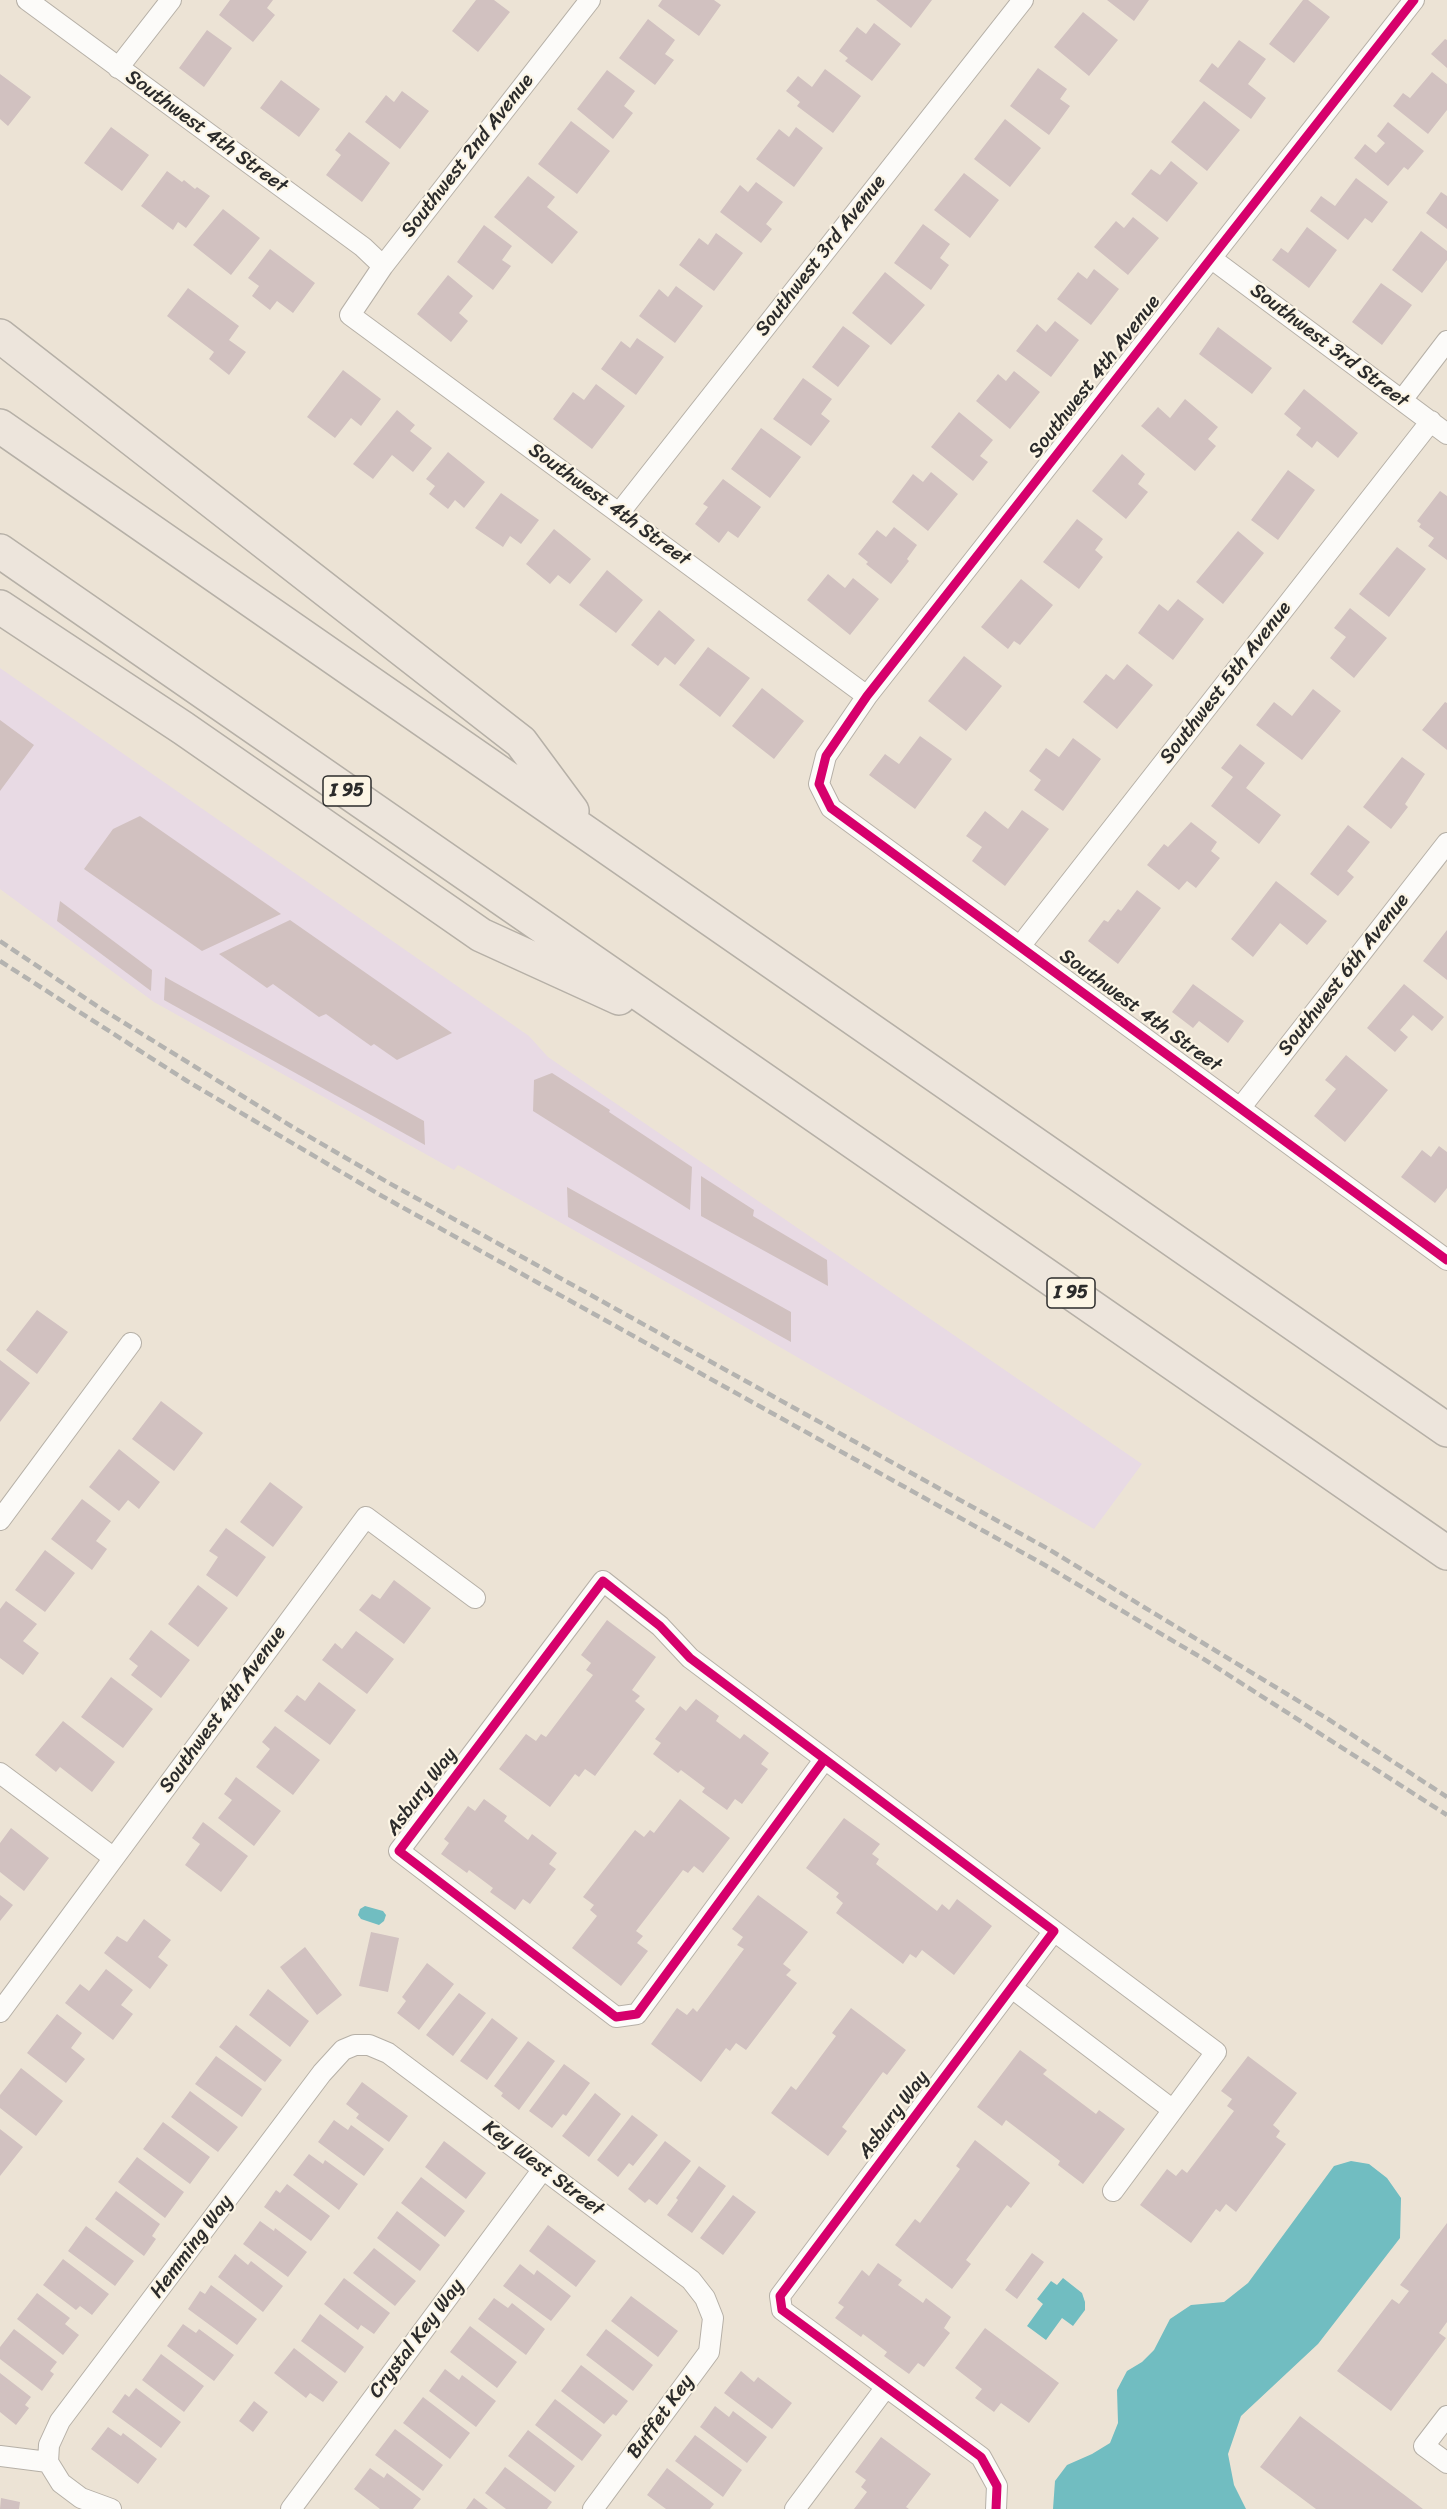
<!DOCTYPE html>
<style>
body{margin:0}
canvas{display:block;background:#ece3d5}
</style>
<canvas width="1447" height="2509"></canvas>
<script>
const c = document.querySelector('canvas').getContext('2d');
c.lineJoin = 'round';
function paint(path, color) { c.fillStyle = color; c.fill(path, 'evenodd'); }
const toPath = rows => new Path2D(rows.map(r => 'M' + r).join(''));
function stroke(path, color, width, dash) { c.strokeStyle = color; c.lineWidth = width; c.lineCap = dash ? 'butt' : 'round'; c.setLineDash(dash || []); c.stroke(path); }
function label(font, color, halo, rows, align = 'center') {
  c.font = font + ' Sriracha,sans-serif'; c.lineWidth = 4.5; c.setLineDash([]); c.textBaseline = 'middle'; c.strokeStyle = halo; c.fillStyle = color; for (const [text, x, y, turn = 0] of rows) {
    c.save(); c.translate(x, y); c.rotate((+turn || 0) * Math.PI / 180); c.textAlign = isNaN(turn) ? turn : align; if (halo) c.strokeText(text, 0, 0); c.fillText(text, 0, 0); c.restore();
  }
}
paint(toPath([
 [0,668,529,1036,548,1057,1142,1464,1094,1529,702,1302,458,1165,454,1170,154,1002,0,889]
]), '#e8dae4');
paint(toPath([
 [365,1906,383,1911,386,1915,384,1921,379,1925,361,1919,358,1915,360,1909],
 [1351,2161,1369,2164,1387,2178,1401,2198,1400,2238,1318,2344,1241,2416,1228,2454,1234,2485,1246,2509,1053,2509,1055,2481,1067,2465,1092,2454,1110,2443,1118,2423,1117,2390,1127,2371,1142,2362,1154,2350,1170,2319,1191,2305,1224,2302,1248,2283,1334,2166],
 [1063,2278,1082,2293,1085,2302,1085,2310,1073,2326,1062,2318,1046,2340,1027,2326,1043,2304,1037,2299,1051,2281,1057,2285]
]), '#71bdc1');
paint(toPath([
 [230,0,273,0,267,8,275,15,253,42,219,15],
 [476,0,494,0,510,12,478,52,452,31],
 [662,0,714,0,721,5,699,36,658,6],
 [876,0,932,0,911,28],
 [1107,0,1149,0,1134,21],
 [1303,0,1308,0,1330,17,1294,63,1269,44],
 [1083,12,1118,40,1089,76,1054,47],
 [648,19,675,40,665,54,674,60,655,85,619,58],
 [874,23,901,44,872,81,845,61,848,58,839,51,857,27,866,34],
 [207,30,232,48,204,87,179,68],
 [1445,39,1447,40,1447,68,1431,54],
 [1239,40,1266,59,1248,84,1266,98,1251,119,1199,81,1212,63,1218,68],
 [1038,68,1067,89,1060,99,1070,106,1049,135,1010,106],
 [825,69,861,96,833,133,797,106,800,102,786,91,798,76,812,87],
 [607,70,635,91,624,106,633,113,613,139,577,109],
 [1432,72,1447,84,1447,110,1428,134,1393,106,1403,93,1410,98],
 [0,74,31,97,8,126,0,119],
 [281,80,320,109,299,137,260,108],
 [402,91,429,111,400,149,365,122,386,95,394,102],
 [1204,101,1240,130,1207,171,1171,142],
 [1005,119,1041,148,1010,187,974,159],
 [571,121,610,151,577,194,538,164],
 [1388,122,1424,151,1408,170,1404,167,1388,186,1354,158,1365,144,1376,153,1385,143,1377,136],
 [111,127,149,155,122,191,84,163],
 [796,127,823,148,794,187,756,159,779,129,789,137],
 [349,132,390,163,362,202,326,175,341,155,335,150],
 [1171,161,1198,183,1167,222,1131,194,1151,169,1160,175],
 [167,171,182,182,184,180,195,189,197,187,210,196,186,228,178,222,173,230,141,206],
 [964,173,999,200,970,238,934,210],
 [528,176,555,197,547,207,578,232,552,264,494,217],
 [1356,178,1388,202,1372,223,1365,218,1348,240,1310,211,1321,196,1335,206],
 [756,182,783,202,766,224,772,229,761,243,720,212,740,185,748,192],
 [1441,192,1447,196,1447,229,1426,213],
 [223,209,260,238,231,275,193,245],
 [1133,217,1159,238,1128,275,1094,247,1116,221,1124,228],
 [923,224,950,244,940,258,949,265,931,290,894,263],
 [484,225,512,246,502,260,511,266,493,290,457,262],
 [1307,227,1337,250,1309,288,1272,260,1281,248,1288,253],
 [1421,231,1447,251,1447,260,1422,293,1392,270],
 [716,233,743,253,714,291,679,265,699,238,708,245],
 [270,249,315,283,293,313,277,301,270,310,252,296,259,286,248,278],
 [1094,269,1119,289,1091,325,1057,299,1078,272,1087,279],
 [885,272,925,305,891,345,852,313],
 [448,275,473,296,459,313,468,321,451,342,417,314],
 [1381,283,1412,305,1382,345,1352,322],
 [676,286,703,306,675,343,639,316,659,289,668,297],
 [188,288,239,326,229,340,246,352,229,375,209,359,214,352,167,316],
 [1055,321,1079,340,1051,377,1016,351,1037,324,1046,332],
 [843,326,870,346,838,387,812,367],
 [1218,327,1272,368,1252,394,1199,354],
 [637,338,664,357,636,395,601,369,621,341,630,348],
 [343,370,381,399,361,426,351,418,335,438,307,417],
 [1014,371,1040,392,1010,429,976,401,998,374,1006,381],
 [803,378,832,399,821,414,830,421,811,446,773,419],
 [596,384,625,406,592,449,553,419,573,392,584,400],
 [1304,389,1358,433,1338,458,1317,441,1312,448,1296,435,1301,428,1284,414],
 [1185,399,1218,427,1208,439,1216,446,1195,471,1141,426,1158,407,1170,418],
 [397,410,415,425,410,431,432,448,413,472,392,455,373,479,353,464],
 [959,412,993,440,980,456,988,462,973,481,931,447],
 [761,428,801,457,770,498,731,469],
 [448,452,485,482,464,508,455,500,448,509,429,494,435,486,426,479],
 [1122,454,1145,474,1138,484,1148,492,1126,519,1092,491],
 [1288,470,1315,490,1278,540,1251,520],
 [931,472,958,494,928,531,892,502,913,474,923,482],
 [723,479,761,507,738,538,728,531,719,543,695,524,708,507,703,504],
 [1440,491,1447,496,1447,560,1428,546,1434,538,1419,527,1421,524,1417,521],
 [501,493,539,520,521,544,510,536,503,547,475,528],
 [1077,519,1103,539,1095,550,1103,557,1079,589,1043,562],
 [894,527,917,545,907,559,909,561,891,584,866,564,868,562,858,554,877,530,886,537],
 [554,529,591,559,570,584,558,575,550,584,526,564],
 [1238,531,1264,553,1223,604,1196,582],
 [1397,547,1426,569,1389,617,1359,594],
 [607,570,643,600,616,633,579,605],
 [828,574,845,588,853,578,879,599,850,635,807,600],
 [1021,579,1053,605,1020,645,1014,641,1008,649,981,627],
 [1178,599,1204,619,1173,660,1138,633,1159,604,1168,611],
 [1350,608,1387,638,1354,678,1330,658,1346,637,1334,628],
 [659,610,695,640,675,665,665,657,658,666,631,645],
 [708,647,750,678,720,717,679,685],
 [964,656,1002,686,966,731,928,701],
 [1127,664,1153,685,1117,729,1083,702,1106,674,1114,680],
 [762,688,804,721,774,759,732,726],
 [1313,689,1341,711,1302,760,1256,725,1274,702,1292,716],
 [1445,702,1447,703,1447,750,1422,730],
 [0,720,34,745,0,791],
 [920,736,952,759,915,809,869,775,885,754,899,764],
 [1073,738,1101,759,1063,811,1034,790,1041,780,1029,771,1046,748,1059,757],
 [1240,744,1265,763,1246,788,1281,815,1259,844,1211,806,1233,777,1221,768],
 [1402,757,1425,774,1405,804,1408,807,1391,829,1363,807],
 [1022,810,1049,829,1005,886,972,861,982,847,966,836,985,811,1008,829],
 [140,816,281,914,202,951,84,869,113,829],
 [1191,822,1217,842,1211,851,1220,858,1196,888,1187,881,1179,890,1147,865,1164,844,1168,847],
 [1348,825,1370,842,1347,871,1354,877,1338,896,1310,874],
 [1276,881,1327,921,1307,945,1280,923,1253,957,1231,939],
 [1137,890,1161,908,1118,964,1088,941,1104,920,1108,922,1118,909,1121,911],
 [60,901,152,970,151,991,57,921],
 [290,920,452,1033,397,1060,374,1044,371,1046,326,1014,319,1017,273,984,267,988,219,954],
 [1447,930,1447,980,1423,961],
 [165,977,424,1121,425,1145,164,1000],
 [1193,984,1244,1021,1228,1043,1199,1021,1193,1028,1172,1012],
 [1404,984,1444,1017,1432,1031,1413,1015,1400,1030,1408,1037,1395,1052,1367,1028],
 [1346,1055,1388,1090,1345,1142,1314,1116,1336,1089,1325,1080],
 [552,1073,610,1110,609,1112,692,1167,690,1210,533,1111,534,1080],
 [1439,1146,1447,1152,1447,1188,1435,1203,1401,1177,1422,1150,1431,1157],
 [701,1176,754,1210,753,1216,827,1260,828,1286,701,1216],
 [567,1187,791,1312,791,1342,568,1217],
 [37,1310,68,1332,37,1374,6,1350],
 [0,1360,30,1383,0,1422],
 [161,1401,203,1433,174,1471,132,1439],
 [119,1449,160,1482,139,1509,128,1500,119,1511,89,1487],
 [270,1482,303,1507,273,1547,240,1522],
 [82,1499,111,1521,96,1541,107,1549,92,1570,51,1539],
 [226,1528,266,1557,237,1597,206,1575,218,1557,209,1551],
 [45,1550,75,1573,45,1612,15,1590],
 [394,1580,431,1608,404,1644,359,1610,372,1594,380,1599],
 [198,1585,228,1608,198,1647,168,1624],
 [6,1601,37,1624,23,1641,39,1653,23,1675,0,1658,0,1609],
 [607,1620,656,1657,632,1690,640,1696,635,1701,645,1709,595,1776,585,1769,579,1777,575,1774,550,1807,499,1769,526,1734,536,1741,541,1734,546,1737,593,1675,586,1670,591,1663,581,1655],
 [151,1630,190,1660,161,1698,131,1675,138,1666,129,1659],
 [356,1631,394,1659,367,1694,322,1660,335,1643,342,1649],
 [111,1677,153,1709,123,1748,81,1717],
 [319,1682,356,1710,330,1745,284,1711,297,1695,305,1701],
 [696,1699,719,1716,716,1721,740,1739,744,1734,769,1753,761,1764,768,1769,742,1804,735,1799,727,1810,702,1792,705,1788,681,1770,678,1773,653,1754,661,1743,655,1739,680,1706,686,1711],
 [63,1721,115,1762,92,1792,60,1767,56,1772,35,1755],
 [275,1726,320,1760,293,1795,256,1767,270,1749,262,1742],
 [236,1777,281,1811,254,1846,218,1818,232,1800,224,1794],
 [484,1799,507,1816,504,1821,528,1840,532,1834,557,1853,549,1864,556,1869,530,1904,523,1899,515,1910,490,1892,493,1888,469,1870,467,1873,441,1854,449,1843,444,1839,468,1806,475,1811],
 [680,1799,730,1838,703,1873,694,1866,688,1873,683,1870,636,1931,643,1936,637,1943,648,1951,621,1986,572,1948,597,1916,590,1910,594,1905,583,1897,635,1830,644,1837,650,1830,654,1833],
 [844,1818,880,1844,872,1854,879,1859,876,1864,937,1911,942,1904,949,1910,957,1899,992,1926,954,1975,922,1950,916,1958,910,1954,903,1964,836,1913,843,1903,836,1897,839,1893,806,1868],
 [203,1822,248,1856,221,1892,185,1865,200,1844,192,1838],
 [11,1828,49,1858,24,1891,0,1872,0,1843],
 [0,1895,13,1905,0,1921],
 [758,1895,808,1932,783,1964,791,1970,786,1975,797,1983,746,2050,736,2043,730,2051,726,2048,701,2082,651,2044,677,2008,687,2015,693,2008,697,2012,744,1949,737,1945,743,1937,732,1929],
 [144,1919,171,1940,158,1957,168,1965,150,1989,104,1953,117,1936,127,1942],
 [371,1932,399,1938,388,1992,359,1986],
 [305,1947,342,1995,317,2015,280,1967],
 [427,1963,454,1984,419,2030,397,2013,406,2001,402,1997],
 [106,1969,133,1990,121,2005,133,2014,113,2040,65,2003,80,1984,89,1991],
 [268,1989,309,2021,290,2047,249,2015],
 [459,1993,486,2013,453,2056,426,2035],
 [851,2008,906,2050,887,2075,883,2072,842,2127,847,2131,828,2156,771,2113,791,2086,796,2090,836,2036,832,2033],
 [57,2014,82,2033,71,2048,85,2059,66,2083,27,2053],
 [492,2018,518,2038,487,2080,460,2061],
 [236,2025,282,2060,265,2082,219,2047],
 [528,2041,555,2061,519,2110,501,2096,503,2093,494,2086],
 [1020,2050,1047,2070,1043,2074,1096,2114,1099,2110,1125,2129,1083,2184,1058,2165,1060,2161,1006,2120,1002,2126,977,2107],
 [216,2056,262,2089,242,2117,195,2084],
 [1248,2056,1297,2093,1273,2125,1280,2131,1276,2137,1286,2144,1236,2212,1226,2204,1220,2212,1216,2209,1191,2243,1140,2205,1167,2169,1176,2176,1182,2169,1187,2173,1234,2111,1227,2106,1232,2099,1221,2091],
 [564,2064,590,2083,566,2116,563,2114,552,2128,529,2111],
 [21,2068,63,2101,36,2136,0,2108,0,2095],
 [362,2082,408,2116,389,2142,356,2118,359,2114,346,2104],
 [190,2091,238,2127,218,2152,171,2117],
 [595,2093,621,2114,589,2157,562,2136],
 [632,2115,658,2135,633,2166,629,2163,618,2177,597,2160],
 [334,2120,348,2130,351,2125,384,2149,364,2176,318,2142],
 [163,2122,210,2157,190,2184,143,2149],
 [0,2129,23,2147,0,2176],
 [975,2140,1030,2183,1011,2208,1007,2205,966,2260,971,2264,952,2289,895,2245,915,2219,920,2223,960,2169,956,2166],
 [444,2141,486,2173,466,2199,425,2167],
 [665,2141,691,2161,657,2205,649,2199,645,2203,628,2189],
 [309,2154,323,2164,325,2160,358,2184,339,2210,293,2175],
 [137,2157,184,2192,165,2218,118,2182],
 [699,2166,726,2186,692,2233,667,2215,678,2200,676,2198],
 [421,2177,465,2211,445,2237,401,2203],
 [287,2184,330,2216,311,2241,264,2207,276,2190,280,2193],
 [116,2191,160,2224,152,2236,156,2239,144,2256,95,2219],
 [733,2195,756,2212,723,2255,700,2238],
 [397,2211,440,2245,420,2271,377,2238],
 [260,2221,274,2231,275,2228,307,2252,288,2277,243,2244],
 [1447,2223,1447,2322,1439,2333,1446,2338,1391,2411,1337,2371,1392,2299,1399,2304,1409,2291,1400,2285],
 [548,2225,596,2261,576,2287,529,2251],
 [86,2226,134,2261,115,2286,68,2251],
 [374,2248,416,2281,395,2306,353,2273],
 [1032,2253,1044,2262,1017,2299,1005,2290],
 [235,2254,248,2265,251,2261,283,2286,263,2312,218,2277],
 [63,2259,109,2294,92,2315,80,2306,76,2310,43,2285],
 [878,2263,902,2280,898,2285,923,2303,926,2298,951,2317,944,2328,950,2333,924,2367,918,2363,909,2374,884,2356,887,2352,863,2334,861,2337,835,2318,844,2307,838,2303,862,2270,869,2276],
 [520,2264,534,2275,537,2270,571,2296,551,2321,503,2286],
 [344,2278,390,2313,374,2334,361,2325,358,2330,324,2304],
 [211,2285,257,2319,237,2345,188,2309,200,2291,205,2294],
 [37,2293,70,2318,65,2324,79,2335,63,2355,17,2319],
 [631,2296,678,2331,658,2357,611,2321],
 [494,2298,508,2308,512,2303,545,2329,526,2355,478,2319],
 [320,2314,364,2347,345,2373,301,2341],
 [183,2324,196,2333,199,2329,234,2355,214,2381,167,2346],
 [470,2326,517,2362,497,2388,450,2352],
 [985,2328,1059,2383,1029,2423,1001,2403,994,2412,975,2398,982,2389,955,2368],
 [14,2329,57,2362,50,2371,54,2374,42,2391,0,2359,0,2347],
 [606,2329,653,2365,633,2391,586,2355],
 [294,2348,338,2382,323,2402,310,2393,306,2398,274,2373],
 [161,2354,204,2386,184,2412,142,2380],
 [581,2365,628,2401,616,2416,613,2414,604,2424,561,2391],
 [445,2369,459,2380,462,2375,496,2401,476,2427,429,2391],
 [741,2371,754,2382,758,2377,792,2403,772,2429,724,2393],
 [0,2373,31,2397,25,2405,29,2408,16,2425,0,2412],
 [136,2388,181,2422,161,2448,112,2412,125,2394,129,2397],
 [423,2397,470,2433,450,2459,403,2423],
 [555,2399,602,2435,582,2461,535,2425],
 [254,2401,268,2412,253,2432,239,2421],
 [715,2406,729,2417,733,2411,767,2437,747,2463,700,2427],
 [1300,2416,1423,2509,1316,2509,1260,2467],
 [108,2427,121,2436,123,2433,157,2459,138,2484,91,2449],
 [395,2429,443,2465,423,2491,375,2455],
 [528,2430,575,2466,555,2492,508,2456],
 [695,2435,742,2470,723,2497,675,2461],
 [881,2437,931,2474,906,2507,909,2509,854,2509,867,2492,861,2487,866,2480,855,2472],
 [505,2467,552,2502,547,2509,506,2509,485,2493],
 [370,2468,384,2478,387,2473,421,2499,413,2509,380,2509,354,2489],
 [667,2468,714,2504,710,2509,666,2509,647,2495],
 [1,2498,20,2502,19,2509,0,2509],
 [474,2498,488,2509,466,2509]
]), '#d1c1c0');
const minor = toPath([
 [27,0,363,247,383,266],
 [590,0,383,266,350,315,867,696],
 [1414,0,867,696,826,756,819,784,831,808,1447,1260],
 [118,68,171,0],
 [1212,259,1447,434],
 [1402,400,1447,341],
 [620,512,1023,0],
 [1021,945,1431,421],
 [1241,1107,1447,843],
 [0,1520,131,1343],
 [824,1760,637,2014,616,2017,399,1851,603,1581,660,1626,690,1658,1054,1931,780,2296,782,2310,981,2457,997,2486,996,2509],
 [0,1773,114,1858],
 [1012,1988,1173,2110,1216,2052,1054,1931],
 [0,2012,366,1517,475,1598],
 [1113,2191,1173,2110],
 [1447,2416,1424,2446,1447,2463],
 [0,2456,48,2462],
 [48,2462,49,2445,60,2421,322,2073,343,2050,355,2045,369,2045,388,2053,691,2280,705,2298,713,2318,709,2352,593,2509],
 [48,2462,61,2483,81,2498,111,2509],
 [291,2509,543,2169],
 [795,2509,886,2387]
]);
const motorway = toPath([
 [0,336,521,742,572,811],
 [0,426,1447,1430],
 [0,551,1447,1553],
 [0,607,183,728,481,935,619,998]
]);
stroke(minor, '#b6b0a7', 22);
stroke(motorway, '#b6b0a7', 36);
stroke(minor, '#fcfbf9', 20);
stroke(motorway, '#ede5dc', 33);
stroke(toPath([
 [0,941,100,1008,291,1126,389,1183,1050,1550,1328,1719,1447,1797],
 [0,961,187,1081,382,1196,1043,1564,1202,1658,1447,1815]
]), '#b4b3b0', 4.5, [9, 4.5]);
stroke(toPath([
 [1414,0,867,696,826,756,819,784,831,808,1447,1260],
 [824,1760,637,2014,616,2017,399,1851,603,1581,660,1626,690,1658,1054,1931,780,2296,782,2310,981,2457,997,2486,996,2509]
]), '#d6006c', 9);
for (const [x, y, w] of [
 [347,791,48],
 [1071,1293,48]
]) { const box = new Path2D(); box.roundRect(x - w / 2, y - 15, w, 30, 4.5); c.fillStyle = '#fcf5e5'; c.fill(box); stroke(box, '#2b2b2b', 1.5); }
label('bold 18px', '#2b2b2b', null, [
 ["I 95",347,791],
 ["I 95",1071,1293]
]);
label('20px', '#2b2b2b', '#fcf5e5', [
 ["Southwest 4th Street",206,132,36],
 ["Southwest 2nd Avenue",468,156,-52],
 ["Southwest 3rd Avenue",821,256,-52],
 ["Southwest 3rd Street",1329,346,37],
 ["Southwest 4th Avenue",1095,377,-52],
 ["Southwest 4th Street",609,505,36],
 ["Southwest 5th Avenue",1226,683,-52],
 ["Southwest 6th Avenue",1344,975,-52],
 ["Southwest 4th Street",1140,1011,36],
 ["Southwest 4th Avenue",223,1710,-54],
 ["Asbury Way",422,1792,-53],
 ["Asbury Way",894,2115,-53],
 ["Key West Street",543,2169,37],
 ["Hemming Way",192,2247,-53],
 ["Crystal Key Way",417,2339,-53],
 ["Buffet Key",661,2417,-54]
]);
</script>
